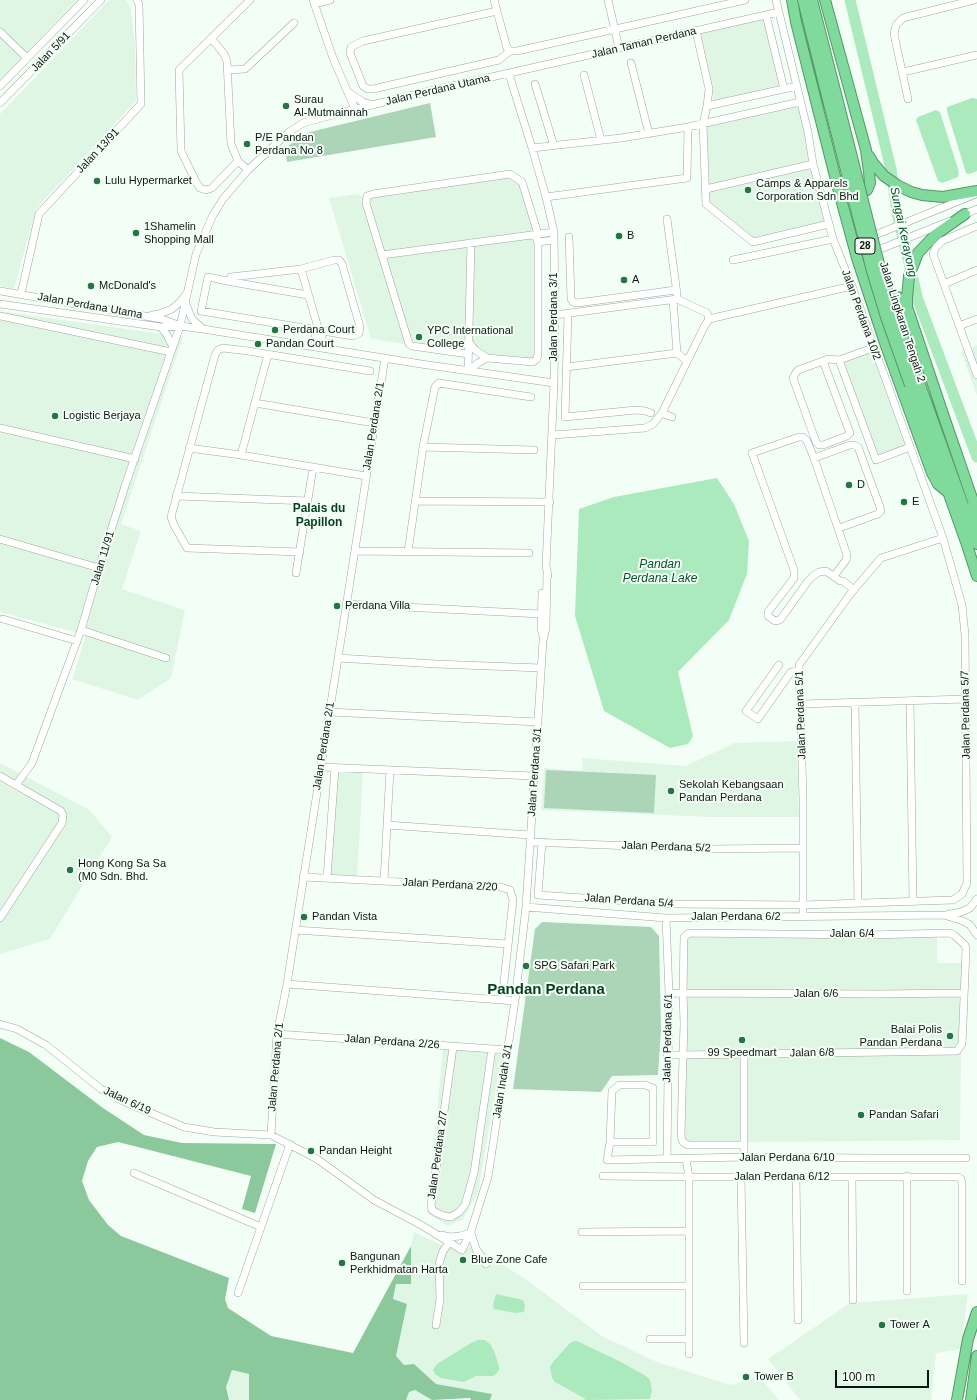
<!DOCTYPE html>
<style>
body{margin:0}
#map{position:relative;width:977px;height:1400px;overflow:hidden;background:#f3fff6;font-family:Helvetica,sans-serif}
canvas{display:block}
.scale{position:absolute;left:835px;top:1370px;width:94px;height:18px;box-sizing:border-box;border:2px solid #101511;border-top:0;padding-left:5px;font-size:12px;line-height:14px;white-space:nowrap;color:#101511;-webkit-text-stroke:3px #f3fff6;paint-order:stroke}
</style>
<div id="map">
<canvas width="977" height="1400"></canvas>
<div class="scale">100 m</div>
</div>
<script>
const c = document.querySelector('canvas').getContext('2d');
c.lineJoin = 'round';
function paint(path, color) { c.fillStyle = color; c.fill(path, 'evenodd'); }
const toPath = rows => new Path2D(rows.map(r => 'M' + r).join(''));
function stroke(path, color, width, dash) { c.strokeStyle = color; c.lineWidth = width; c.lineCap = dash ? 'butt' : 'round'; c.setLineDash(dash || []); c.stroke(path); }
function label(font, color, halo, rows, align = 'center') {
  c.font = font + ' Helvetica,sans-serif'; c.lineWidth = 4; c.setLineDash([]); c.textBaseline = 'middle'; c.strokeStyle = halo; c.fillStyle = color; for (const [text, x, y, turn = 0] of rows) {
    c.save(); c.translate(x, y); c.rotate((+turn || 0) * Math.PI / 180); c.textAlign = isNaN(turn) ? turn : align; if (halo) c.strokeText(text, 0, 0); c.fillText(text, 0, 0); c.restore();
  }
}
paint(toPath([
 [0,0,77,0,0,80],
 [109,0,126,0,131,7,135,46,136,101,36,209,14,289,0,286,0,114],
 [763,18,781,86,714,102,699,33],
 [799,106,826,222,754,240,708,203,706,126],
 [509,177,520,183,535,232,535,357,532,360,488,356,371,339,329,198,356,194,364,197],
 [0,311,183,337,121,524,141,531,122,589,185,610,171,678,138,700,72,679,86,635,0,612],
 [977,345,977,396,961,352],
 [872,351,907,445,877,457,842,362],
 [797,741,799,817,710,817,541,810,544,768,583,771,582,758,686,766,734,743],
 [0,763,90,810,112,837,50,939,0,954],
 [338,771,363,772,357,878,329,876],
 [937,935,937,963,962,963,960,1140,689,1143,683,1137,686,938,690,936],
 [443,1049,502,1054,478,1192,463,1219,448,1226,427,1213],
 [414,1232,448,1248,463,1250,474,1245,531,1283,602,1336,657,1362,731,1385,759,1376,779,1400,490,1400,491,1394,436,1384,414,1364,404,1365,396,1356,407,1304,393,1299,396,1284,411,1284,411,1246],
 [968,1294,961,1349,936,1353,931,1400,800,1400,768,1359,850,1303],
 [232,1370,249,1373,249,1400,229,1400,226,1387],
 [415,1390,432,1400,406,1400,409,1392]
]), '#e0f6e5');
paint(toPath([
 [430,103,436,137,287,162,285,149,294,141,306,133],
 [546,770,656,775,654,813,544,808],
 [542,922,651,927,659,936,661,1029,658,1075,612,1076,601,1092,513,1089,535,929]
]), '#acd4b6');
paint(toPath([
 [0,1038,29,1052,103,1108,144,1135,182,1143,276,1144,255,1213,242,1209,251,1176,118,1142,97,1147,88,1161,82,1181,89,1200,108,1225,121,1236,229,1278,225,1299,228,1308,271,1336,353,1353,411,1246,411,1284,396,1284,393,1299,407,1304,396,1356,404,1365,414,1364,436,1384,492,1394,490,1400,471,1400,470,1398,432,1400,415,1390,409,1392,406,1400,249,1400,249,1374,232,1370,226,1387,229,1400,0,1400]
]), '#8bc99c');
paint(toPath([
 [972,98,977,99,977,171,969,174,966,173,947,111,947,107],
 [936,110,940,112,959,172,958,177,942,183,938,181,916,120,918,117],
 [717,478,734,504,749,541,747,574,729,620,678,672,693,736,688,744,670,748,604,711,575,616,579,509,614,497],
 [496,1294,523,1300,525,1306,524,1312,515,1313,494,1309,493,1305],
 [478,1340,485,1340,491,1345,494,1351,499,1366,499,1370,496,1374,493,1376,476,1376,464,1382,441,1378,435,1374,433,1370,437,1364,471,1343],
 [574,1341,577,1341,619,1361,646,1376,650,1380,651,1385,652,1391,650,1399,585,1400,584,1398,555,1382,552,1378,550,1367,553,1362,570,1343]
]), '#abeabc');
stroke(toPath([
 [850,0,891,169,897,213,918,300,977,457]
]), '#abeabc', 11);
const minor = toPath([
 [313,0,333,58,355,109],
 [494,0,507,48,510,51],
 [608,0,619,48],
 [314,4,330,0],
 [497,11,363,41,351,47,350,53,363,86,368,89,373,89,499,60,510,51],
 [766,15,784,89],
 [696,31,709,89,707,106,703,124,706,204,753,242,829,224],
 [0,32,27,58],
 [211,38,224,54,227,61,231,144,238,161,248,170],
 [510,51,517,51,745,0],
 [631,63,649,134],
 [228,70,245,69,294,23],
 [903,72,977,55],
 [509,74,532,148,546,197,554,232,555,315,554,383,546,566,548,575],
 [584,75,601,140],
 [535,84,554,146],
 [0,86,84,0],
 [348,92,363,102,373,105],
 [908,99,894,34,896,25,903,18,974,0],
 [0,103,101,0],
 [707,106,797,86],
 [532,148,621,138,688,127,800,102],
 [238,161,212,188,206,190,200,188,196,182,181,151,179,70,250,0],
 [706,189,813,164],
 [546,197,687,178,688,127],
 [961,216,977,209],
 [667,219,677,294],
 [977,226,942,241,936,247,933,254,977,375],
 [569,237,571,299,573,302,577,303,676,290],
 [538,242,554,240],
 [853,244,976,194],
 [873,252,950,221],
 [382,255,554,232],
 [733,260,833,239],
 [301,269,319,331,322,336,323,348],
 [232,282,231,277,301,269,334,260,339,260,342,264,360,327,359,333,353,336,201,311,208,277,232,282,308,295],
 [944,284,977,270],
 [0,291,162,319,178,325],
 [21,294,39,214,141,104,139,4,137,0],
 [673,300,677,353],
 [0,304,161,327,180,326,203,329,421,364,554,383],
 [186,304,192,319,203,329],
 [568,314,565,417,636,410,645,411,651,413],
 [152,315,159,314,172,309,181,301,186,294],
 [555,315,677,299,707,313,709,319],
 [0,316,171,352],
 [709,319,852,286],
 [959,326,977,319],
 [161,327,167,335,173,347],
 [469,342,475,350,487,358,533,362,537,359,538,354,538,242,536,237,531,235],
 [316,347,315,336,319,331],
 [468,354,412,346,409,344,366,203,367,196,373,194,510,174,522,182,538,234],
 [839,360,876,460,910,447],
 [823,361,850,433,847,436,823,445,819,445,816,442,793,378,795,374,798,370,823,361,828,359,839,360,873,348],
 [567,367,677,353,687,361],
 [468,371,471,243],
 [468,371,478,363,487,358],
 [255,403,374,423],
 [662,413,672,417],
 [0,428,135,459],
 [553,435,645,428,653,424,662,413,704,327,709,319],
 [423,447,534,450],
 [189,448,241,455,366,476],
 [241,455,268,354],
 [814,458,850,445,854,445,858,447,880,507,881,511,878,514,839,528],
 [176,496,308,501],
 [415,501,550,502],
 [0,539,99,568],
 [355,551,529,553],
 [300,552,187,548,174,525,171,517,215,355,218,350,223,348,248,351,370,371],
 [408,552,423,447,435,387,439,383,531,397],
 [296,573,313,468],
 [834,576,846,560,847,555,814,458,807,441,803,437,799,437,752,453,794,570,794,578,768,612,768,616,775,621,780,620,808,581,813,576,819,572,826,571,840,581,843,581,854,590],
 [542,593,541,628,543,637],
 [346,604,541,614],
 [3,619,77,641],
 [81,630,166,658],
 [338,658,436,664,541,668],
 [779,665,746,711,758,719,791,672,799,671],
 [910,701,913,901],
 [855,703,858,903],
 [801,704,965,699],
 [329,712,538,722],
 [321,767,534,776],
 [0,776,61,811,63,815,62,823,0,918],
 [16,785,32,763,81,630,99,568,126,483,180,326,196,254,213,215,223,199,248,170,289,132,303,123,355,109,434,90,779,12],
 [387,825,530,835],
 [530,842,708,849,802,848],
 [542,842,538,895,674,904,803,905,953,900,962,894,967,883,965,635,962,605,943,538,852,286,833,239,813,164,808,132,776,0],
 [303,877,501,887,510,890,513,900,502,1000],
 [327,878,335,768],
 [384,881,390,770],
 [526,907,666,918,946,915,961,912,970,908,977,899],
 [947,916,963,921,970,925,977,935],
 [803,917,803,799,799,665,851,593,881,558,943,538],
 [666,918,669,993,667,1159],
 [295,930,508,944],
 [287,984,515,1001],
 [669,993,878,994,964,993],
 [0,1024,17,1029,46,1045,101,1089,125,1102,184,1127,214,1132,271,1135,317,1159,374,1200,421,1225,462,1250,471,1231,488,1177,515,1001,526,907,543,641,546,628,547,572],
 [277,1034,508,1050],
 [453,1047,431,1205,432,1210,437,1213,444,1216,451,1217,459,1212,465,1205,474,1173,492,1049],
 [744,1054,744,1157],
 [667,1055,683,1055,957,1051,962,1044,963,1023,966,949,965,945,954,935,950,933,868,935,689,933,684,937,683,993,684,1024,683,1055,681,1137,683,1142,688,1145,744,1145],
 [271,1135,277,1034,287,984,385,358],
 [610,1142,653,1142,653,1088,645,1085,619,1085,612,1091,610,1142,607,1160,744,1157,868,1158,966,1158],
 [686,1159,689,1177,689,1354],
 [134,1173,261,1227],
 [603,1176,689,1177,958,1177,961,1179,962,1184,962,1281],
 [796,1176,798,1320],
 [741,1177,744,1343],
 [852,1177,853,1300],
 [582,1232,689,1231],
 [441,1235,450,1237,460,1236,471,1233,476,1249,486,1264],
 [583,1286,689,1286],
 [907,1291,907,1176],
 [238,1293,290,1144],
 [436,1325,440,1299,439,1264,443,1251,449,1243],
 [650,1339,689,1339]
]);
const highway = toPath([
 [792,0,796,22,838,188,857,258,885,343,932,473,938,484,949,493],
 [803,0,829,104],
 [812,0,838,102],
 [825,0,866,150,869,172,870,183,867,190,858,195,853,195],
 [869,156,873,163,884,176,897,185,911,192,922,195,943,197,977,191],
 [965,214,935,235,918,253,909,276,907,298,907,307,945,420,973,501,977,536],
 [882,300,888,297,898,297,907,307],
 [919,382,977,544],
 [910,385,966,542,977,576],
 [957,1400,968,1339,977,1312],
 [971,1400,977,1356]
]);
stroke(minor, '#9ba99e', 8);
stroke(highway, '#58956b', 12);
stroke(minor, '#fff', 7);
stroke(highway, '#7fda9b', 10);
const highwayBridge = toPath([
 [838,102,880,268,895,315,919,382],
 [829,104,872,271,886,317,910,385]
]);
stroke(highwayBridge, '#58956b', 12, []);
stroke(highwayBridge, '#7fda9b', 10);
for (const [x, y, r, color] of [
 [286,106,4,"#267343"],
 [247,144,4,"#267343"],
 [97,181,4,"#267343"],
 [748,190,4,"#267343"],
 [136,233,4,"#267343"],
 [619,236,4,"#267343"],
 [624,280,4,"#267343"],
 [91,286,4,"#267343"],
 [275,330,4,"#267343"],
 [419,337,4,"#267343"],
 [258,344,4,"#267343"],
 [55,416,4,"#267343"],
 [849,485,4,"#267343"],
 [904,502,4,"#267343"],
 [337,606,4,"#267343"],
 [671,791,4,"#267343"],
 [70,870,4,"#267343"],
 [304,917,4,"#267343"],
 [526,966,4,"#267343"],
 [950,1036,4,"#267343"],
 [742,1040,4,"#267343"],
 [861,1115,4,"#267343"],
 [311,1151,4,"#267343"],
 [463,1260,4,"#267343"],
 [342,1263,4,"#267343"],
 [882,1325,4,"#267343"],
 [746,1377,4,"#267343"]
]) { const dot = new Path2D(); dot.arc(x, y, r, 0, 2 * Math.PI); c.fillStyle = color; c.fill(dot); stroke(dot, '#f3fff6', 1.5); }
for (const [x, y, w] of [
 [865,246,20]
]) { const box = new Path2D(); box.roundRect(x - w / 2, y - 8, w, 16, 3); c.fillStyle = '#f3fff6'; c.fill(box); stroke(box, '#101511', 1); }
label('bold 10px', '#101511', null, [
 ["28",865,246]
]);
label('11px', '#101511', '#f3fff6', [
 ["Jalan Taman Perdana",644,43,-13],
 ["Jalan 5/91",51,52,-46],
 ["Jalan Perdana Utama",438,90,-13],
 ["Jalan 13/91",98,151,-47],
 ["Jalan Perdana Utama",90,306,10],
 ["Jalan Perdana 10/2",861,315,70],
 ["Jalan Perdana 3/1",554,317,-90],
 ["Jalan Lingkaran Tengah 2",902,322,72],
 ["Jalan Perdana 2/1",374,426,-81],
 ["Jalan 11/91",103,558,-73],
 ["Jalan Perdana 5/1",801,715,-92],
 ["Jalan Perdana 5/7",966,715,-91],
 ["Jalan Perdana 2/1",324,746,-81],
 ["Jalan Perdana 3/1",535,772,-86],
 ["Jalan Perdana 5/2",666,847,2],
 ["Jalan Perdana 2/20",450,885,3],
 ["Jalan Perdana 5/4",629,901,4],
 ["Jalan Perdana 6/2",736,917],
 ["Jalan 6/4",852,934],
 ["Jalan 6/6",816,994],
 ["Jalan Perdana 6/1",668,1038,-89],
 ["Jalan Perdana 2/26",392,1042,4],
 ["Jalan 6/8",812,1053,-1],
 ["Jalan Perdana 2/1",276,1067,-85],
 ["Jalan Indah 3/1",503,1081,-81],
 ["Jalan 6/19",127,1101,25],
 ["Jalan Perdana 2/7",438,1155,-82],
 ["Jalan Perdana 6/10",787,1158],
 ["Jalan Perdana 6/12",782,1177]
]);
label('11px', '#101511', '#f3fff6', [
 ["Surau",294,100],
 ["Al-Mutmainnah",294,113],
 ["P/E Pandan",255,138],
 ["Perdana No 8",255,151],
 ["Lulu Hypermarket",105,181],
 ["Camps & Apparels",756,184],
 ["Corporation Sdn Bhd",756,197],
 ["1Shamelin",144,227],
 ["Shopping Mall",144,240],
 ["B",627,236],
 ["A",632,280],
 ["McDonald's",99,286],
 ["Perdana Court",283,330],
 ["YPC International",427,331],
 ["College",427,344],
 ["Pandan Court",266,344],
 ["Logistic Berjaya",63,416],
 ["D",857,485],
 ["E",912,502],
 ["Perdana Villa",345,606],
 ["Sekolah Kebangsaan",679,785],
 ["Pandan Perdana",679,798],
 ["Hong Kong Sa Sa",78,864],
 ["(M0 Sdn. Bhd.",78,877],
 ["Pandan Vista",312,917],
 ["SPG Safari Park",534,966],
 ["Balai Polis",942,1030,"right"],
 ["Pandan Perdana",942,1043,"right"],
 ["99 Speedmart",742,1053,"center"],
 ["Pandan Safari",869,1115],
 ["Pandan Height",319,1151],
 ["Bangunan",350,1257],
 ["Perkhidmatan Harta",350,1270],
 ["Blue Zone Cafe",471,1260],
 ["Tower A",890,1325],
 ["Tower B",754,1377]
], 'left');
label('italic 12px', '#09522a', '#f3fff6', [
 ["Sungai Kerayong",903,232,78],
 ["Pandan",660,565],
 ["Perdana Lake",660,579]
]);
label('bold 12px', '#063f1f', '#f3fff6', [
 ["Palais du",319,509],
 ["Papillon",319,523]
]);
label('bold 15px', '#063f1f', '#f3fff6', [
 ["Pandan Perdana",546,990]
]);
</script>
